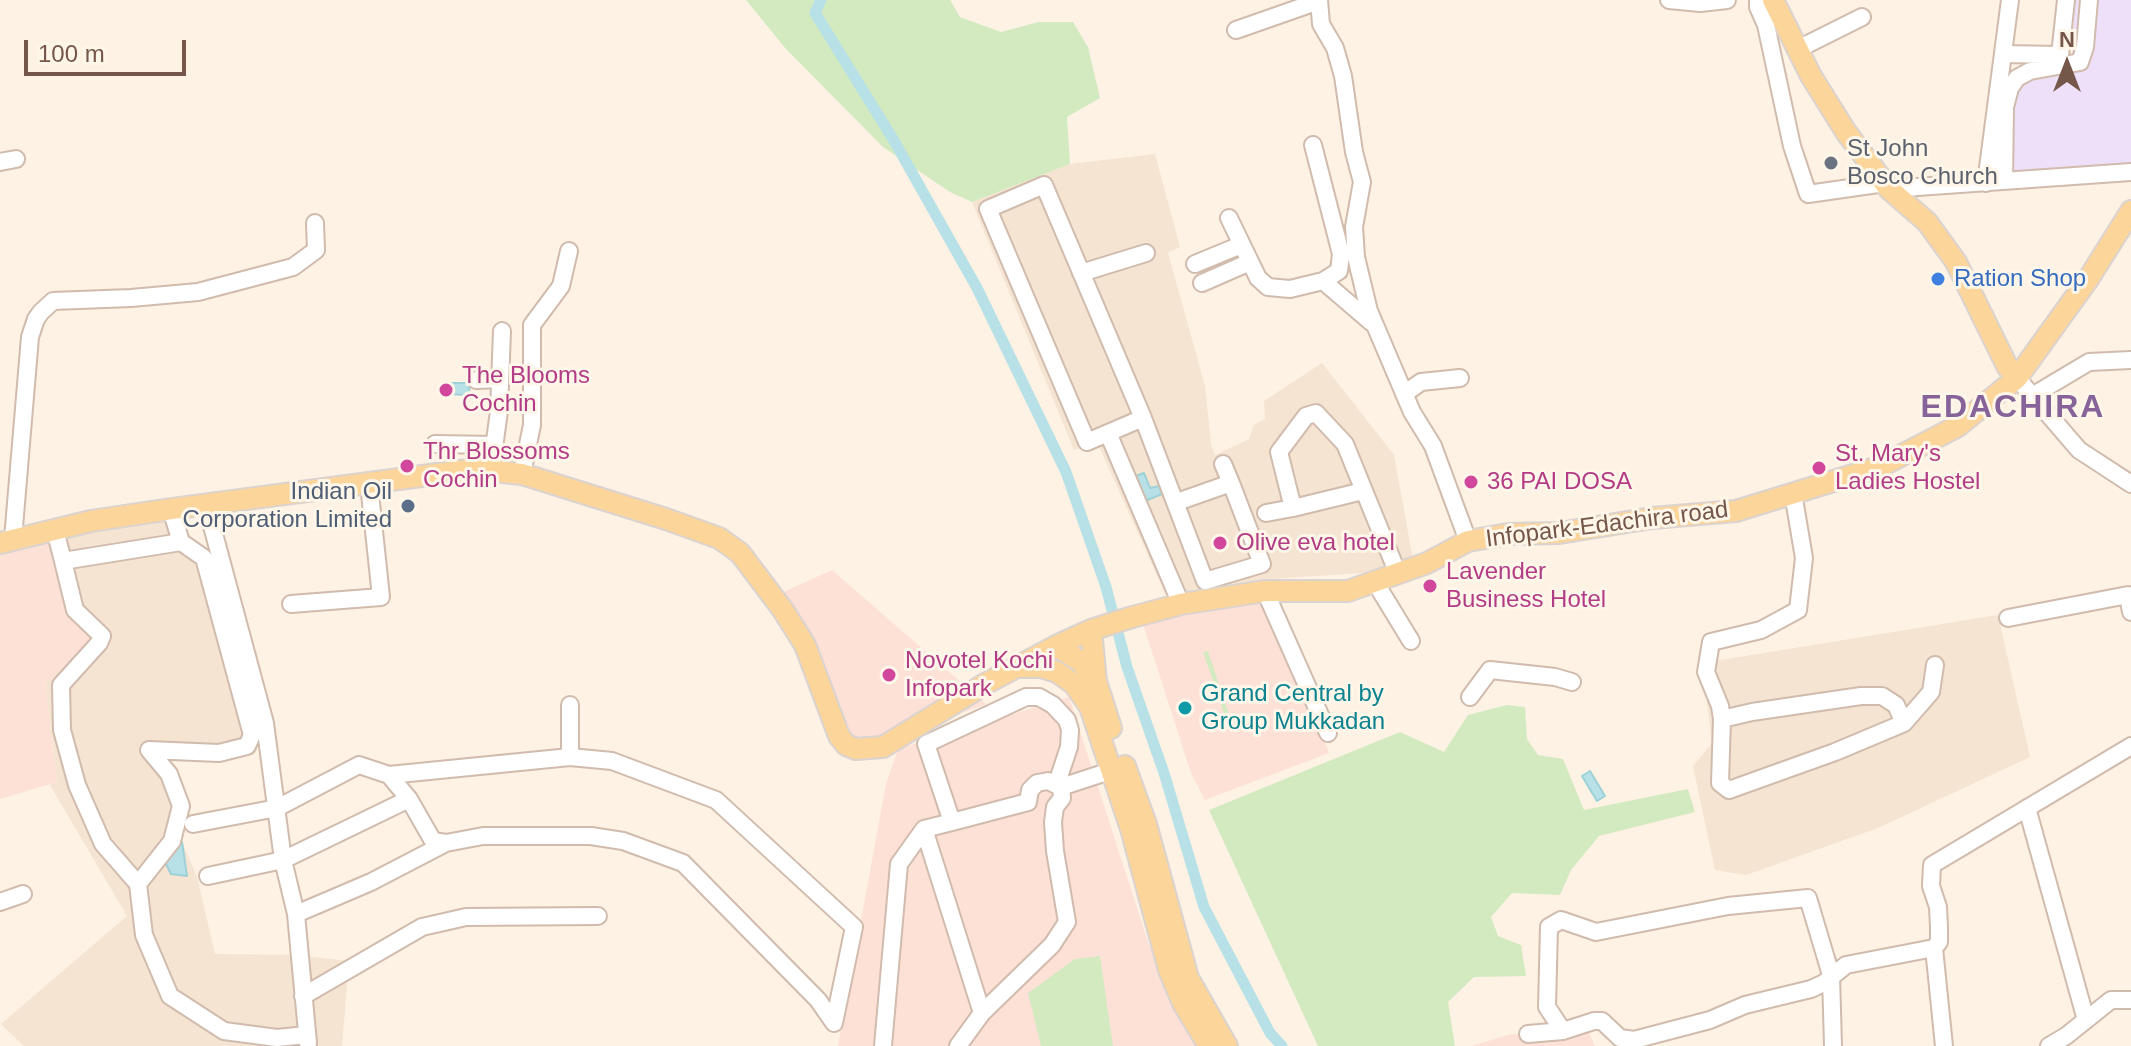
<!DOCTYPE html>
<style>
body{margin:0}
#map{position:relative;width:2131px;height:1046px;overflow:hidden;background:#fdf2e3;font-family:Arial,sans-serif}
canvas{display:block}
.north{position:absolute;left:2027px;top:24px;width:80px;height:80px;-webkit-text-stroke:6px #fff6ea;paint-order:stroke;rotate:0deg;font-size:22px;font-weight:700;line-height:32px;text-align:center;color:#755749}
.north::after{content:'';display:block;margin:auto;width:28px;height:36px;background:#755749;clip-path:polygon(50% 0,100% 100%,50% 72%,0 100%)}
.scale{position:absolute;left:24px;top:40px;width:162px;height:36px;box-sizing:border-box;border:4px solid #755749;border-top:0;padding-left:10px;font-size:24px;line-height:28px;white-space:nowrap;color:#755749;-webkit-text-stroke:6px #fff6ea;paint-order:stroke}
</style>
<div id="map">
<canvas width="2131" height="1046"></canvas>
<div class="north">N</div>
<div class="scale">100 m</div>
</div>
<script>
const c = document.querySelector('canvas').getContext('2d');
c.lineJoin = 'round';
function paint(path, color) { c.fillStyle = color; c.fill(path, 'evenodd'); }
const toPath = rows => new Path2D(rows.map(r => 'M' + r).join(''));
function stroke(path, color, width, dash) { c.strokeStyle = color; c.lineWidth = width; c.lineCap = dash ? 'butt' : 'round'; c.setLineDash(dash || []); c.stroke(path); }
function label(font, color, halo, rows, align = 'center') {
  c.font = font + ' Arial,sans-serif'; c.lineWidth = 6; c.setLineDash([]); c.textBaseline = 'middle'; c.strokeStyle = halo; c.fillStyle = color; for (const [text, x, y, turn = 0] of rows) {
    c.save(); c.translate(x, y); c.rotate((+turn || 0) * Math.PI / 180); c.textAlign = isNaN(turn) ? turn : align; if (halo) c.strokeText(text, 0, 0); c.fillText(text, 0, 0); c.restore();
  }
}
paint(toPath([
 [1155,154,1180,247,1168,253,1205,386,1211,444,1215,455,1249,439,1254,425,1265,419,1264,401,1322,363,1394,455,1413,560,1362,573,1267,579,1169,602,1097,442,1074,450,972,202,1070,164],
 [171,509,225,633,252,735,237,748,150,750,177,795,182,842,197,877,215,954,294,955,349,961,342,1046,24,1046,1,1024,127,916,50,785,57,782,45,683,75,610,56,534],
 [1998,615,2030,757,1878,828,1746,875,1715,870,1693,766,1712,743,1702,663]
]), '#f4e4d1');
paint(toPath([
 [56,534,75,610,98,636,45,683,57,782,0,799,0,552],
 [832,570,986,704,880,742,854,742,841,727,779,594],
 [1271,601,1329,753,1205,800,1191,773,1143,624,1225,603],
 [1069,697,1149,945,1201,1046,838,1046,886,784,898,749],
 [1589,1033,1595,1046,1471,1046,1512,1034,1557,1036]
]), '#fde1d7');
paint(toPath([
 [2075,0,2131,0,2131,172,1997,182,2009,72,2072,57]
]), '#efe0f9');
paint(toPath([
 [746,0,950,0,960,17,1001,32,1039,22,1073,22,1088,47,1100,98,1067,117,1070,164,972,202,950,192,883,147,786,49],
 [1208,651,1233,727,1229,728,1203,652],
 [1507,705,1525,707,1527,739,1538,755,1563,759,1584,810,1688,789,1695,812,1599,836,1571,870,1560,895,1512,893,1491,917,1498,936,1521,945,1526,976,1474,977,1448,1002,1455,1046,1318,1046,1209,810,1400,732,1444,752,1468,715],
 [1100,956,1113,1046,1041,1046,1028,993,1075,959]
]), '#d3eac1');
const water = toPath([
 [445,383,470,383,469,395,445,394,445,383],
 [1144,473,1150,488,1159,486,1162,494,1145,501,1136,476,1144,473],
 [1590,771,1605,796,1597,801,1582,776,1590,771],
 [177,842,182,842,187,876,171,874,165,862,177,842]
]);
paint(water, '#b7e1e6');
stroke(water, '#9dd1d8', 2);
stroke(toPath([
 [821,0,815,13,893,139,977,288,1066,472,1106,587,1127,667,1164,773,1204,907,1270,1033,1282,1046]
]), '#b7e1e6', 11);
const minor = toPath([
 [1319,0,1321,24,1335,48,1343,76,1354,152,1362,182,1354,227,1356,257,1369,311,1412,412,1433,446,1468,541],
 [1669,0,1700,3,1727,0],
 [1758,0,1758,7,1766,25,1792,146,1808,194,1885,183],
 [1236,30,1319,1],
 [1798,49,1862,17],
 [2003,54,2060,55,2066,0],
 [1313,145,1341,254,1339,271,1323,281,1372,323],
 [0,162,16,159],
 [2004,181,2005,107,2010,88,2017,78,2030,71,2080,62,2085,47,2089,0],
 [1986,183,2010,0],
 [1889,189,2131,172],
 [1229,218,1258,278,1268,287,1290,289,1323,281],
 [1195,264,1241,245],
 [1081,273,1146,253],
 [1202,283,1250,262],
 [2017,378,2079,450,2131,484],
 [476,380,500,379],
 [1404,394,1421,382,1460,378],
 [2032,396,2089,362,2131,360],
 [1143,418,1205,581,1262,564,1231,483,1177,502],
 [1108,433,1087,442,988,209,1044,185,1143,418,1108,433,1181,604],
 [435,444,495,445],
 [1223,464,1231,483],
 [491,470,499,411,502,331],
 [522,474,532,425,532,325,561,286,569,251],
 [1363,491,1293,508,1279,452,1306,416,1316,413,1345,444,1398,574],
 [1793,493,1804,558,1798,610,1761,630,1711,642,1706,672,1720,706,1722,719,1720,783,1729,790,1835,752,1904,723,1931,692,1935,665],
 [206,504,265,723,283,860,296,914,308,1043],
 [1266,513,1293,508],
 [55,530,63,561],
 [13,539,30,337,36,319,41,312,53,301,131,298,198,292,293,267,316,250,315,223],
 [181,542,63,561,75,610,102,636,99,643,61,685,62,730,77,785,103,844,138,884,144,935,170,996,224,1031,277,1038,306,1035],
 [1375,582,1411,641],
 [1265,591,1328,733],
 [291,604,381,597,369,484],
 [2008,618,2128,595,2131,612],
 [1470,697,1490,670,1555,677,1572,682],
 [1722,719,1752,712,1861,696,1882,696,1896,705,1904,723],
 [570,757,570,705],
 [389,775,409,799,433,841,446,843],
 [2027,808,2086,1020],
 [952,822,1028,802,1030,790,1037,783,1048,781,1061,787,1113,770],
 [193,824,277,808,359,765,389,775,570,757,612,761,716,800,854,927,834,1023],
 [924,829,982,1013],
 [208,876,283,860,409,799],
 [138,884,172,841,181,806,169,774,149,750,219,753,247,746,252,735,204,558,181,542,171,509],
 [0,902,23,894],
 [296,914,371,882,446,843,483,836,591,836,623,841,683,863,818,1000,834,1023],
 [1934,948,1944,1046],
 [303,996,422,927,466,917,598,916],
 [1563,1031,1547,1007,1549,927,1561,920,1596,932,1728,906,1808,898,1831,975,1833,1046],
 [1528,1034,1563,1031,1594,1021,1602,1021,1620,1038,1634,1040,1710,1020,1745,1005,1811,989,1824,983,1846,965,1934,948,1939,942,1939,927,1938,907,1931,886,1932,865,2131,746],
 [883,1046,899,864,924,829,952,822,926,744,1026,697,1039,697,1053,705,1067,720,1070,730,1069,747,1057,783],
 [958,1046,982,1013,1052,945,1067,922,1055,851,1053,822,1055,807,1062,798,1061,787],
 [2049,1046,2066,1036,2111,1000,2131,1000]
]);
const major = toPath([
 [1773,0,1811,76,1846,132,1889,189,1927,222,1956,262,2007,366,2017,378],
 [0,543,91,521,171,509,475,469,522,474,666,519,719,538,740,553,783,610,805,645,839,736,846,745,856,749,883,747,985,684,1056,646,1091,630,1129,618,1181,604,1265,591,1348,591,1427,563,1468,541,1508,534,1559,533,1652,518,1736,511,1879,467,1958,426,2017,378,2089,278,2131,211],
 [1091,630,1096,681],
 [1056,646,1080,661,1096,681,1111,728],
 [1020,667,1041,667,1057,672,1074,684,1090,707,1131,829,1169,970,1183,1003,1209,1046],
 [1125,766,1146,824,1188,978,1227,1046]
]);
stroke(minor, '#d0bbad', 20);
stroke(major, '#dbd3d0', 24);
stroke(minor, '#fff', 16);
stroke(major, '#fcd59a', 20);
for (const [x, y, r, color] of [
 [1831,163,8,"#6b7280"],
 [1938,279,8,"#3f7fe0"],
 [446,390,8,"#d1479c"],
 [407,466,8,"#d1479c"],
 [1819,468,8,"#d1479c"],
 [1471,482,8,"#d1479c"],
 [408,506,8,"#5c6f8a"],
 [1220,543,8,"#d1479c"],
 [1430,586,8,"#d1479c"],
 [889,675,8,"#d1479c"],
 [1185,708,8,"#0f9aa8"]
]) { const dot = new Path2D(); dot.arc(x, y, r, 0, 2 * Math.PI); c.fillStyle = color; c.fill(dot); stroke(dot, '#fff6ea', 3); }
label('24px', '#5b616d', '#fff6ea', [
 ["St John",1847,149],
 ["Bosco Church",1847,177]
], 'left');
label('24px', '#366cbe', '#fff6ea', [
 ["Ration Shop",1954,279]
], 'left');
label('24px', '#b23c85', '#fff6ea', [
 ["The Blooms",462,376],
 ["Cochin",462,404],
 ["Thr Blossoms",423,452],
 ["Cochin",423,480],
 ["St. Mary's",1835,454],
 ["Ladies Hostel",1835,482],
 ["36 PAI DOSA",1487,482],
 ["Olive eva hotel",1236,543],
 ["Lavender",1446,572],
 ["Business Hotel",1446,600],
 ["Novotel Kochi",905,661],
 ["Infopark",905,689]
], 'left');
label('24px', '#4e5e75', '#fff6ea', [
 ["Indian Oil",392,492],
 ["Corporation Limited",392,520]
], 'right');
label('24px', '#755749', '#fff6ea', [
 ["Infopark-Edachira road",1607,525,-7]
]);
label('24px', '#0d838f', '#fff6ea', [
 ["Grand Central by",1201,694],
 ["Group Mukkadan",1201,722]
], 'left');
c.letterSpacing = '2px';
label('bold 32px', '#866499', '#fff6ea', [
 ["EDACHIRA",2013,408]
]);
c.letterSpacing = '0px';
</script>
